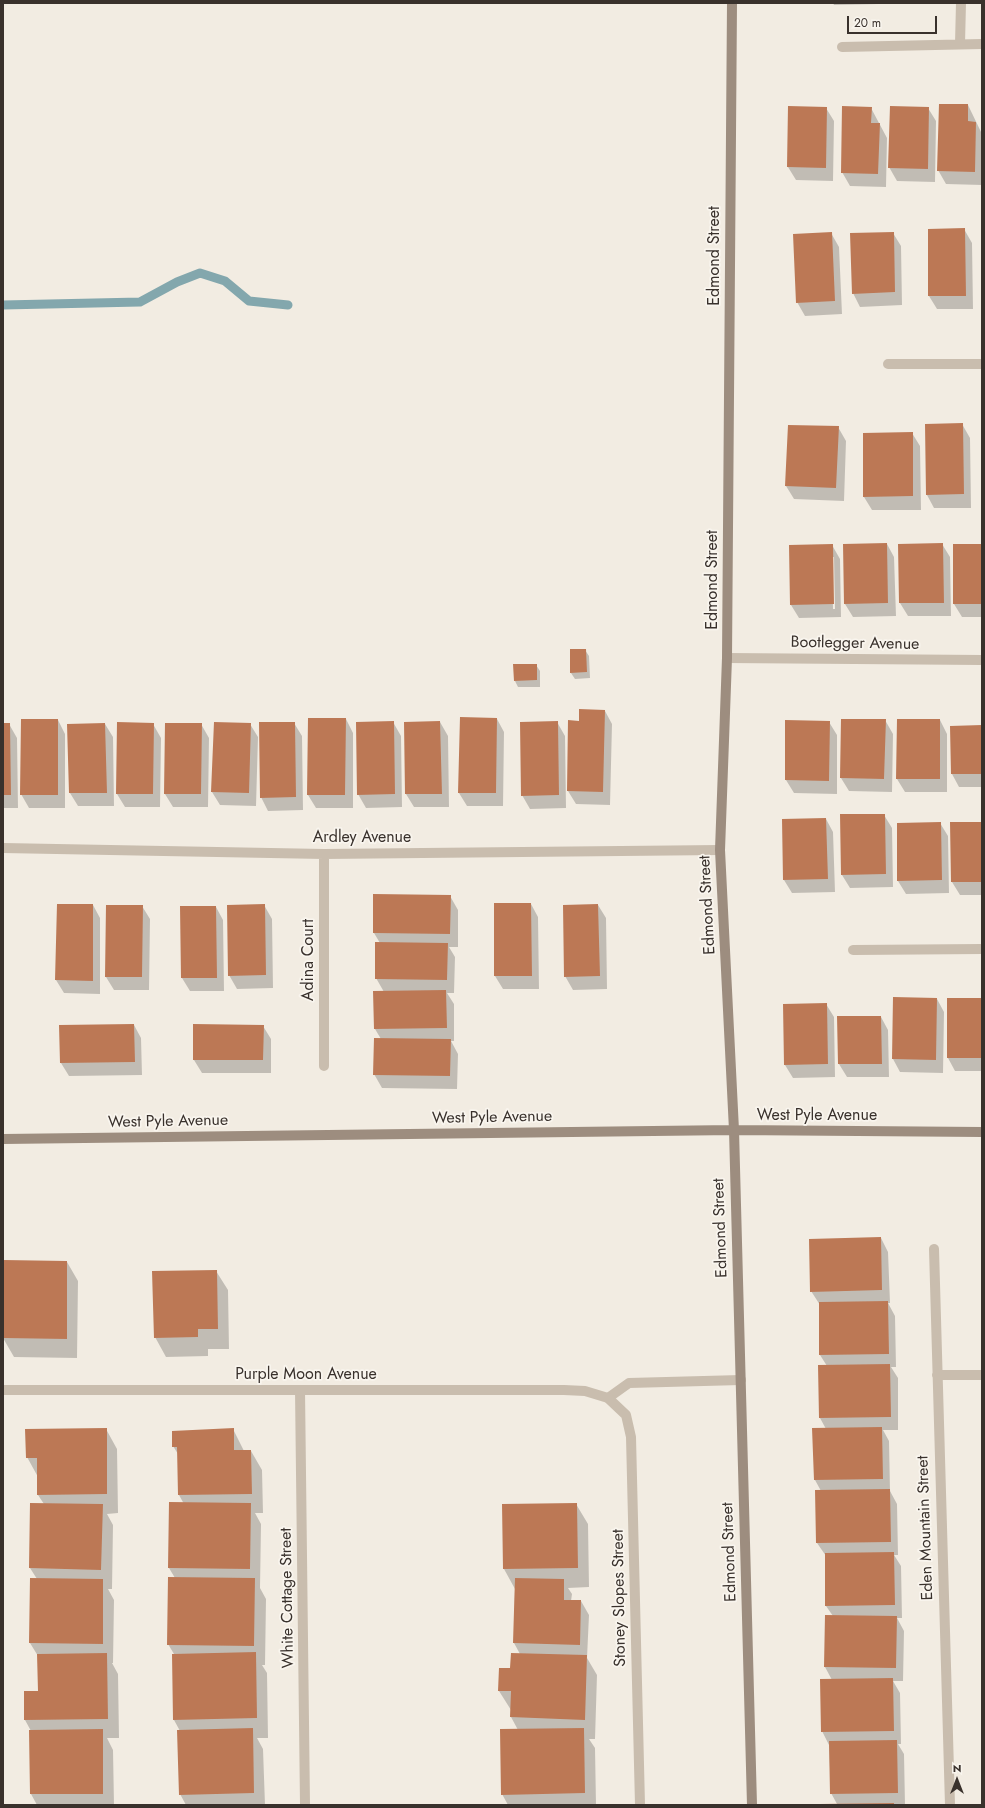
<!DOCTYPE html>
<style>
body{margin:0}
#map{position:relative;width:985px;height:1808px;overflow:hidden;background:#f2ece2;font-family:Jost,sans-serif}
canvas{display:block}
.frame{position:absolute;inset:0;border:4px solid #39312c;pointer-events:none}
.north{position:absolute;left:937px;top:1760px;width:40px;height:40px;-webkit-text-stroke:3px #f9f5ee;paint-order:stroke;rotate:0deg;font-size:11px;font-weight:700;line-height:16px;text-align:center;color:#39312c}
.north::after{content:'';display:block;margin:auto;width:14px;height:18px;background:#39312c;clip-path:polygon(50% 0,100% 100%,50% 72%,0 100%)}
.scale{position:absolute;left:847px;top:16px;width:90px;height:18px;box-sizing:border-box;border:2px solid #39312c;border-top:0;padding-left:5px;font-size:12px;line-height:14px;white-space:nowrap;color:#39312c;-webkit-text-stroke:3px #f9f5ee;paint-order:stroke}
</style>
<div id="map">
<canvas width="985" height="1808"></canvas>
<div class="frame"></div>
<div class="north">N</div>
<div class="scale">20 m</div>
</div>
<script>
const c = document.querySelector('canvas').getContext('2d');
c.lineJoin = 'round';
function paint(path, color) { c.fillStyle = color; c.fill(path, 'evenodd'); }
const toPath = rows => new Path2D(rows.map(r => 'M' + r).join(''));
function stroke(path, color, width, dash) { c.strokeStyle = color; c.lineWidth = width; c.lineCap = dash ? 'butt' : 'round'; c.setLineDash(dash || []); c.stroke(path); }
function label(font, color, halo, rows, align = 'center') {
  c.font = font + ' Jost,sans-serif'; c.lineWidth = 3.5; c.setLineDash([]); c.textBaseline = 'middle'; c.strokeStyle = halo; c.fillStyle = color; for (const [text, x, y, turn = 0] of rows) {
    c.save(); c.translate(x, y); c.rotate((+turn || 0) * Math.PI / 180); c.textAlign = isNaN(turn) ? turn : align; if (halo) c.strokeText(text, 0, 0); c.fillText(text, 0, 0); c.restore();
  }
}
paint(toPath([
 [833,3,879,3,879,4,834,5],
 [968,105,982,134,982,185,946,184,938,170],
 [826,108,834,121,833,181,796,180,788,167],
 [871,108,887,138,886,187,850,186,842,172],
 [928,108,936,121,935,182,897,181,889,167],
 [964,229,972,243,973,309,937,309,929,296],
 [831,233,839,247,842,314,805,316,797,302],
 [893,233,901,246,902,305,860,307,853,293],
 [962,424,970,438,971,508,934,508,927,495],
 [838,427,846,441,844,501,794,499,786,486],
 [912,433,920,446,921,510,872,510,864,497,864,434],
 [887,544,894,557,896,616,853,617,845,604,844,545],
 [942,544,950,557,951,616,908,616,900,603,899,545],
 [832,545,840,559,841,617,799,618,791,605],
 [832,557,834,557,835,609,833,609],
 [954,545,982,545,982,617,962,617,954,604],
 [585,650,589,656,590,678,575,679,571,673],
 [536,665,540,671,540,687,518,687,515,681],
 [605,711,612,724,610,805,576,804,568,791,580,722],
 [346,719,353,733,353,808,316,808,308,795],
 [497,719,504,732,503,806,467,806,459,793],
 [58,720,65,734,65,808,29,808,21,794],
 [885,720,893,734,892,792,849,791,841,778],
 [940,720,947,734,947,792,905,792,897,779],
 [786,721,829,722,837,735,837,794,794,793,786,780],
 [393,722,401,736,402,807,366,808,358,794],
 [440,722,448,736,449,807,414,807,406,794],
 [557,722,565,736,566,808,530,809,522,795],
 [294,723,302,736,303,810,268,811,261,797],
 [3,724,9,724,17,738,18,808,3,808],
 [105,724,113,737,114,806,78,806,70,793],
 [153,724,161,738,160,807,125,807,117,794],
 [201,724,209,738,208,807,173,807,165,794],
 [250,724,258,737,256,806,220,805,212,792],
 [982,726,982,787,959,787,952,774,951,727],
 [884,815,892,828,893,887,850,888,842,875],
 [826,819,833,832,835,892,792,893,784,880,783,820],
 [940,823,948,836,949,893,906,894,898,881,898,824],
 [951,823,982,823,982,895,960,895,952,882],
 [450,896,458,910,458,947,449,947,455,957,454,993,447,993,454,1004,454,1041,451,1041,458,1054,457,1089,382,1088,374,1074,381,1039,375,1029,384,992,376,978,380,943,374,933],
 [531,904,538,917,539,989,503,989,495,976],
 [93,905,100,918,100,994,64,993,56,980],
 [264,905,272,919,273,988,237,989,229,975],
 [598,905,606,918,607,989,573,990,565,976],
 [142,906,150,919,149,990,114,990,106,977],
 [216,907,223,920,224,991,190,991,182,978],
 [937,999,944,1012,943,1073,900,1072,893,1059],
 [982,999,982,1071,955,1071,948,1058],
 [826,1004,834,1017,835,1077,793,1078,785,1065,784,1005],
 [881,1017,888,1030,889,1077,847,1077,839,1064],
 [134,1025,141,1038,142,1075,69,1076,61,1063,60,1026],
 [263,1026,271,1039,271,1073,202,1073,194,1060],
 [881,1238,888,1252,890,1303,888,1303,895,1316,896,1367,891,1367,898,1378,898,1430,883,1430,889,1441,890,1491,897,1504,898,1555,894,1555,901,1566,902,1618,897,1618,904,1631,903,1681,893,1681,900,1693,901,1744,898,1744,904,1754,905,1805,819,1805,837,1804,831,1793,829,1745,822,1731,832,1680,825,1667,826,1616,833,1616,826,1606,826,1556,817,1543,821,1491,815,1480,814,1429,826,1429,820,1418,827,1366,820,1355,820,1305,811,1291],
 [67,1262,78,1281,77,1358,14,1357,3,1338,3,1358,3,1285],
 [216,1271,228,1290,229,1349,208,1349,208,1356,166,1357,155,1337],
 [106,1429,117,1449,118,1513,107,1514,113,1525,112,1589,108,1589,114,1600,113,1663,112,1663,118,1674,119,1738,107,1738,113,1750,114,1805,37,1805,31,1794,31,1731,25,1720,39,1692,38,1656,30,1643,37,1579,30,1568,31,1504,44,1504,38,1495,38,1477,27,1457],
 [233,1429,244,1451,251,1451,262,1470,263,1513,255,1513,261,1524,260,1588,266,1599,265,1665,262,1665,267,1673,268,1738,257,1738,263,1749,265,1805,186,1805,180,1794,180,1731,174,1720,174,1654,168,1644,175,1578,169,1568,184,1504,179,1495,178,1454,173,1446],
 [576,1504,588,1524,589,1587,568,1588,572,1594,571,1601,581,1601,589,1615,587,1658,597,1675,595,1739,589,1739,595,1748,596,1805,508,1805,502,1794,518,1730,511,1717,511,1710,499,1691,520,1654,514,1643,515,1589,504,1569]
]), '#0003');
stroke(toPath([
 [3,305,140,302,177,282,200,273,225,281,249,301,288,305]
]), '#83a7ad', 9);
paint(toPath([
 [939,104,968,104,968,121,976,122,975,172,937,171],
 [788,106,827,107,826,168,787,167],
 [842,106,872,107,871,123,880,123,878,174,841,173],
 [890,106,929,107,928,169,888,168],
 [965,228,966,296,928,296,928,229],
 [832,232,835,301,796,303,793,234],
 [894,232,895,292,852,294,850,233],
 [963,423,964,494,926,495,925,424],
 [788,425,839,426,836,488,785,486],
 [913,432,913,496,863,497,863,433],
 [887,543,888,603,844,604,843,544],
 [943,543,944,603,899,603,898,544],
 [833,544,834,604,790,605,789,545],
 [953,544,982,544,982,604,953,604],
 [570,649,586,649,587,672,570,673],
 [513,664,537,664,537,680,514,681],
 [579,709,605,710,603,792,567,791,568,720,579,721],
 [460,717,497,718,496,793,458,793],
 [308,718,346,718,345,795,307,795],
 [21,719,58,719,58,795,20,795],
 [841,719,886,719,884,779,840,778],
 [897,719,940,719,940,779,896,779],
 [785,720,830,721,829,781,785,780],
 [394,721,395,794,357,795,356,722],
 [440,721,442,794,405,794,404,722],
 [558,721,559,795,521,796,520,722],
 [117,722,154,723,153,794,116,794],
 [214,722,251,723,249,793,211,792],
 [259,722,295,722,296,797,260,798],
 [3,723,10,723,11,795,3,795],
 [105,723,107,793,69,793,67,724],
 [165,723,202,723,201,794,164,794],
 [982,725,982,774,951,774,950,726],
 [840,814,885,814,886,874,841,875],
 [826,818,828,879,783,880,782,819],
 [941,822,942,880,897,881,897,823],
 [950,822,982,822,982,882,951,882],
 [373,894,451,895,450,934,373,933],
 [494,903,531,903,532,976,494,976],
 [57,904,93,904,93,981,55,980],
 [265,904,266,975,228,976,227,905],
 [598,904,600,976,564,977,563,905],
 [106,905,143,905,142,977,105,977],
 [180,906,216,906,217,978,181,978],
 [375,942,448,943,447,980,375,979],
 [446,990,447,1028,374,1029,373,991],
 [893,997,937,998,936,1060,892,1059],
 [947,998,982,998,982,1058,947,1058],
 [827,1003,828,1064,784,1065,783,1004],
 [837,1016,881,1016,882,1064,838,1064],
 [134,1024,135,1062,60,1063,59,1025],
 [193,1024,264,1025,263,1060,193,1060],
 [374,1038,451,1039,450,1076,373,1075],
 [881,1237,882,1290,810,1292,809,1239],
 [3,1260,67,1261,67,1339,3,1338],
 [217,1270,218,1329,198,1329,198,1337,154,1338,152,1271],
 [888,1301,889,1354,819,1355,819,1302],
 [890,1364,891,1417,819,1418,818,1365],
 [882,1427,883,1479,814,1480,812,1428],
 [107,1428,107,1494,37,1495,37,1458,26,1458,25,1429],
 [234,1428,234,1450,251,1450,252,1494,178,1495,177,1447,172,1447,172,1431],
 [890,1489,891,1542,816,1543,815,1490],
 [169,1502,251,1503,250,1569,168,1568],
 [30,1503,103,1504,101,1570,29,1568],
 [577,1503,578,1568,503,1569,502,1504],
 [894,1552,895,1605,825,1606,825,1553],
 [168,1577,255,1578,254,1646,167,1645],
 [30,1578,103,1579,103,1644,29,1643],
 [515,1578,564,1579,564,1600,581,1600,580,1645,513,1643],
 [825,1615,897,1616,896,1668,824,1667],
 [256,1652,257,1718,173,1720,172,1654],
 [107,1653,108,1719,24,1720,24,1691,38,1691,37,1654],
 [511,1653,587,1655,585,1720,510,1717,511,1691,498,1691,499,1668,510,1668],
 [893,1678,894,1731,821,1732,820,1679],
 [253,1728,254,1793,179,1795,177,1730],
 [584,1728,585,1793,501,1795,500,1729],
 [103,1729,103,1794,30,1794,29,1730],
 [897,1740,898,1793,830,1794,829,1741],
 [894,1803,894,1805,820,1805,820,1804]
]), '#bc7855');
stroke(toPath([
 [608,1398,629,1383,741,1380]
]), '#c9bdae', 10);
stroke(toPath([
 [960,44,961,3],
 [842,47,982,44],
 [888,364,982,364],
 [727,658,982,660],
 [3,848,324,854,720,850],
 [853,950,982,949],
 [324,1066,324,854],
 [934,1249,950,1805],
 [937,1375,982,1375],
 [3,1390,564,1390,585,1391,608,1398,626,1415,631,1437,640,1805],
 [300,1390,305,1805]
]), '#c9bdae', 10);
stroke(toPath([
 [732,3,727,658,720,850,734,1130,752,1805],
 [3,1139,734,1130,982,1132]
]), '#9d8d7f', 10);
label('16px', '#39312c', '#f9f5ee', [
 ["Edmond Street",715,256,-90],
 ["Edmond Street",713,580,-90],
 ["Bootlegger Avenue",855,644,1],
 ["Ardley Avenue",362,838],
 ["Edmond Street",708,905,-93],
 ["Adina Court",309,960,-90],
 ["West Pyle Avenue",817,1116],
 ["West Pyle Avenue",492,1118,-1],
 ["West Pyle Avenue",168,1122,-1],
 ["Edmond Street",721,1228,-92],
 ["Purple Moon Avenue",306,1375],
 ["Eden Mountain Street",926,1528,-92],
 ["Edmond Street",730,1552,-92],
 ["White Cottage Street",288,1598,-91],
 ["Stoney Slopes Street",620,1598,-91]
]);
</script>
